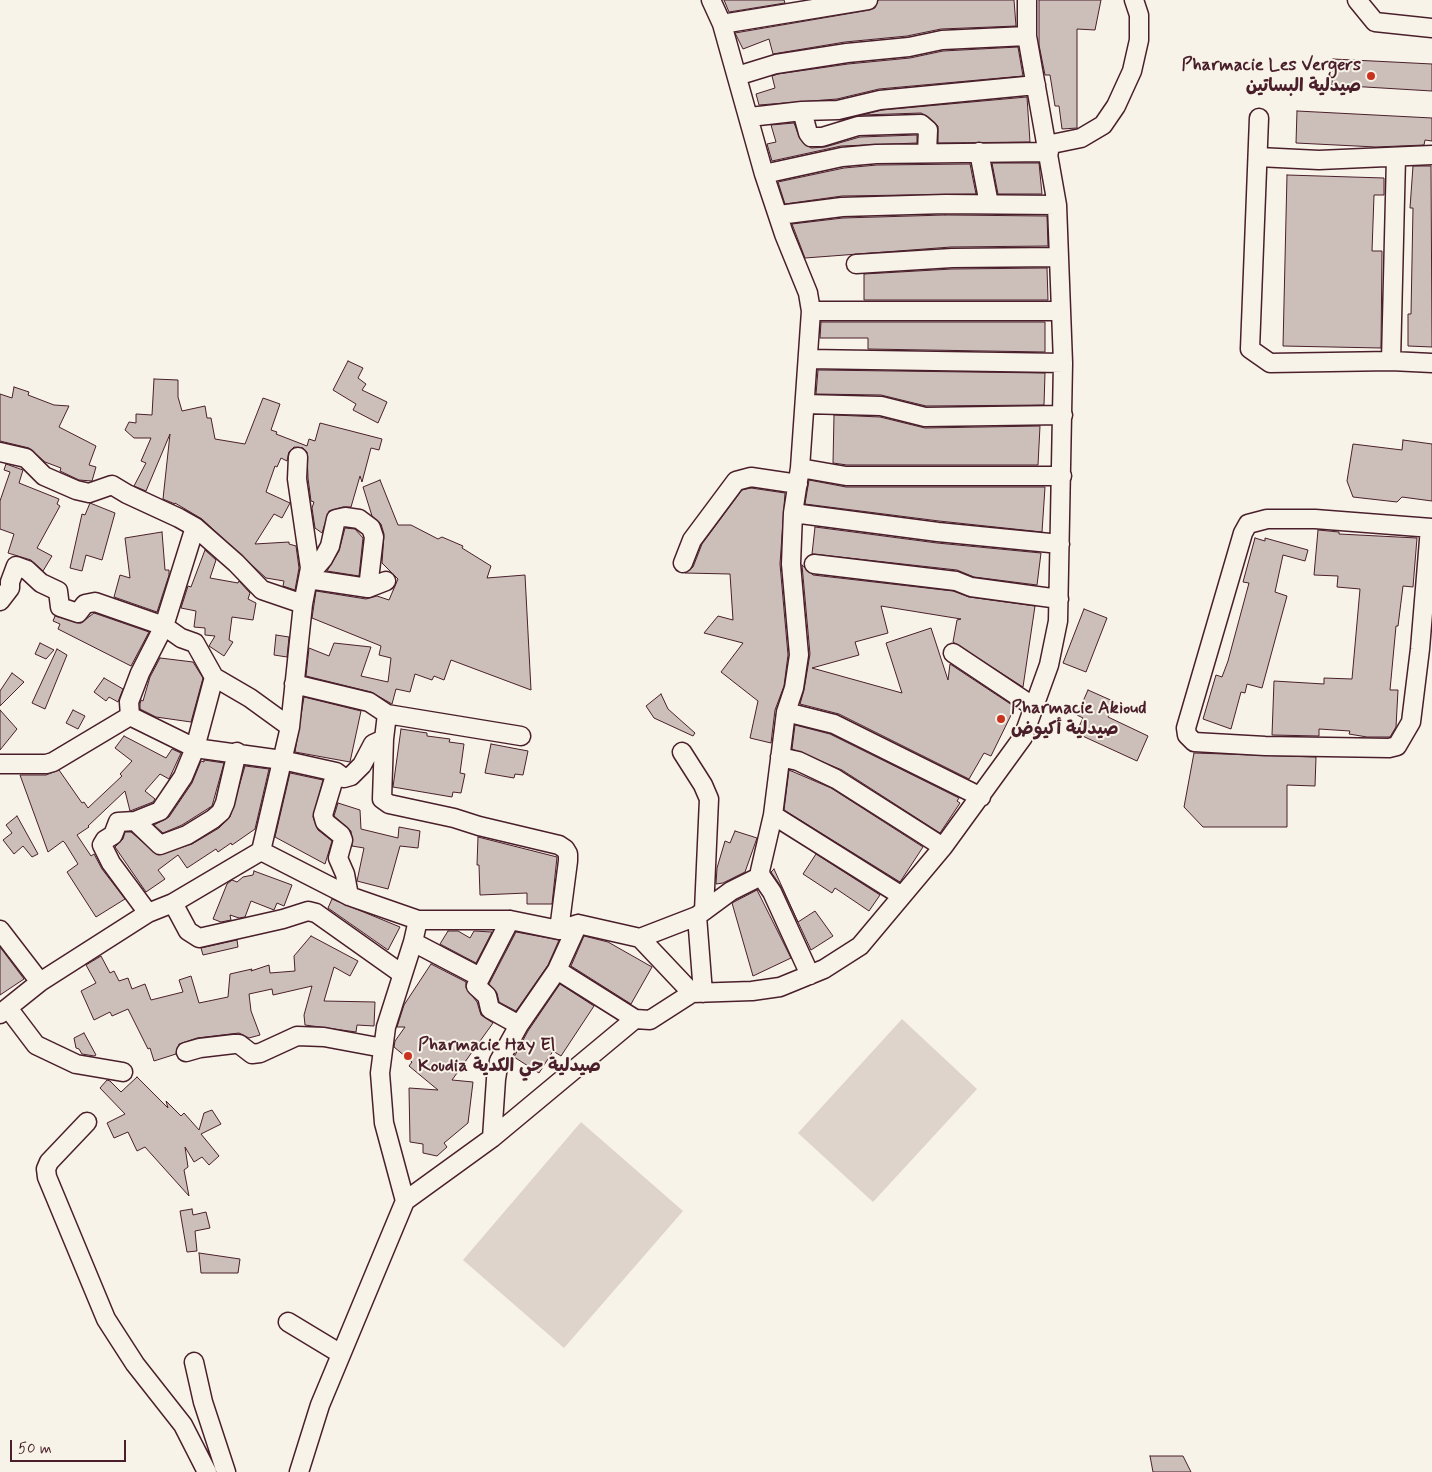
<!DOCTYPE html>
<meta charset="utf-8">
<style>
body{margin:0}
#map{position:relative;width:1432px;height:1472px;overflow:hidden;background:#f7f3e8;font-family:Mynerve,sans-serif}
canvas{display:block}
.scale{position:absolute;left:10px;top:1440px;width:116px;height:22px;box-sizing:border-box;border:2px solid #4a1f2b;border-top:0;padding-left:6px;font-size:15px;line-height:18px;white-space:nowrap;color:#4a1f2b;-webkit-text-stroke:4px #f7f3e8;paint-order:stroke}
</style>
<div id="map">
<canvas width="1432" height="1472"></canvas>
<div class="scale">50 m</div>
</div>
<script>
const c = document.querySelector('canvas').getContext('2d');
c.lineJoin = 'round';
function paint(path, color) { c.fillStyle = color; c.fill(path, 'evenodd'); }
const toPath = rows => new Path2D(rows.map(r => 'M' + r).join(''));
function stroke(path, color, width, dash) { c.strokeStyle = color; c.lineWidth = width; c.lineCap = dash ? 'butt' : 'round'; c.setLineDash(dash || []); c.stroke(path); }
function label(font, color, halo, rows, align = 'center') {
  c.font = font + ' Mynerve,"Playpen Sans Arabic",sans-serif'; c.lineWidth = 4; c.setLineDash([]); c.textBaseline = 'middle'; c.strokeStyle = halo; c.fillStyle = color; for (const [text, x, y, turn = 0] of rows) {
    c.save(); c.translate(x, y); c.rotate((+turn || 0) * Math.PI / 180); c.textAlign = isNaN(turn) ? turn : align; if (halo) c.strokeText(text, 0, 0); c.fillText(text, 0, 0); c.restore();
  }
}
paint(toPath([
 [902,1019,977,1089,873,1202,798,1133],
 [581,1122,683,1211,564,1348,463,1260]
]), '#ded4cc');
const building = toPath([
 [724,0,784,0,785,3,729,12,724,0],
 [878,0,1014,0,1016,26,941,29,907,36,845,42,773,54,769,39,743,49,735,33,870,10,875,8,878,0],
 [1039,0,1101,0,1095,30,1077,29,1077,128,1062,129,1059,106,1055,106,1050,75,1045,75,1039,45,1039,0],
 [1018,47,1023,76,879,89,837,99,759,105,756,94,775,88,772,76,778,74,848,64,910,58,943,51,1018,47],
 [1333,59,1432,64,1432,91,1332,85,1333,59],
 [1027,97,1030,142,938,143,938,126,927,116,921,113,862,115,882,110,1027,97],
 [1297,111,1432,118,1432,141,1425,140,1424,145,1376,147,1296,143,1297,111],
 [794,123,800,139,811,148,825,147,860,137,917,135,917,143,841,146,772,161,767,144,776,142,771,125,794,123],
 [992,163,1039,163,1042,194,998,194,992,163],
 [970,164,976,194,842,196,785,204,778,182,844,168,877,165,970,164],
 [1413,166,1431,166,1432,347,1408,346,1408,314,1411,314,1413,208,1410,208,1413,166],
 [1287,175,1384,178,1384,195,1374,195,1372,251,1382,251,1381,348,1283,346,1287,175],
 [945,215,1047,216,1048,246,951,247,805,258,792,224,843,218,945,215],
 [1047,268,1048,300,864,300,864,274,952,269,1047,268],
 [821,322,1045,322,1045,352,868,349,868,338,820,338,821,322],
 [348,361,363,368,358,378,366,384,362,390,387,402,378,423,353,410,356,404,333,390,348,361],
 [818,370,1045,373,1044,405,926,406,881,395,816,394,818,370],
 [154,379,178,380,178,397,182,411,205,406,207,418,211,418,215,439,245,444,263,398,280,404,271,430,277,432,276,434,307,446,309,439,315,441,320,423,382,439,379,450,371,448,362,482,360,476,351,507,343,507,329,511,322,533,315,528,312,508,314,502,311,501,308,478,307,452,303,448,294,447,289,452,287,461,281,458,277,467,275,466,266,492,290,503,282,518,274,514,255,544,289,542,289,544,296,546,299,568,295,590,283,586,284,581,266,578,202,519,175,503,175,504,163,499,170,434,146,491,134,486,146,463,141,461,151,438,134,438,125,430,129,422,136,423,136,414,152,415,154,379],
 [14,387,29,392,28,395,54,405,69,406,59,427,96,446,89,465,96,467,92,481,79,480,60,471,61,468,45,462,29,448,0,441,0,394,12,398,14,387],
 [834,415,880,417,925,428,1040,426,1038,465,847,465,833,463,834,415],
 [1403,440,1432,444,1432,501,1402,497,1397,502,1353,497,1347,481,1353,444,1402,450,1403,440],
 [6,464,23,470,19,483,59,499,57,504,60,506,37,548,52,556,43,571,31,560,8,553,14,534,0,529,0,501,10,472,4,470,6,464],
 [380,480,398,525,411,525,438,539,442,537,463,546,462,548,491,566,487,578,525,575,531,690,451,660,444,680,434,676,432,680,415,674,410,692,396,689,392,704,371,692,306,676,309,648,329,656,334,643,371,647,361,676,388,682,391,658,379,655,381,646,312,618,316,591,366,599,377,596,389,600,398,579,382,563,384,534,381,524,372,516,363,487,380,480],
 [809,480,846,487,1045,487,1042,532,939,521,805,504,809,480],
 [751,488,785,493,780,564,788,655,784,686,775,710,771,743,750,738,758,701,721,672,743,643,704,633,718,616,733,620,730,574,685,573,693,567,702,544,742,490,751,488],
 [90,503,115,513,102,560,86,555,82,571,70,568,82,514,85,515,90,503],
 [815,527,937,543,1041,553,1037,585,974,577,957,570,812,554,815,527],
 [345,528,355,529,363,538,359,576,327,571,339,551,345,528],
 [1318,530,1339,532,1339,534,1417,538,1413,587,1403,586,1398,626,1396,626,1390,690,1398,690,1396,727,1390,737,1367,737,1349,734,1350,731,1319,729,1319,736,1272,735,1274,681,1324,684,1324,678,1352,679,1360,589,1337,587,1338,576,1314,575,1318,530],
 [162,532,165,570,169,570,169,575,157,612,114,597,120,575,130,578,125,538,162,532],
 [1255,538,1265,541,1265,538,1308,550,1305,561,1283,555,1275,592,1287,596,1262,688,1247,684,1245,693,1241,692,1231,729,1203,719,1216,675,1222,677,1228,661,1249,583,1243,582,1255,538],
 [205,550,216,560,210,578,238,583,239,581,250,593,248,599,256,603,253,620,232,617,229,640,233,642,224,656,209,646,215,636,205,635,205,628,194,627,196,611,181,608,188,586,191,587,205,550],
 [802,565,813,575,953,591,969,597,1035,606,1023,687,953,642,957,620,961,619,881,606,888,633,855,642,859,655,812,668,902,693,886,643,931,628,948,680,950,664,1015,707,991,756,984,753,969,779,839,714,800,704,804,690,810,654,802,565],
 [1084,609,1107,618,1086,672,1063,663,1084,609],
 [94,613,149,632,131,666,58,629,60,624,53,621,55,616,81,623,94,613],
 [276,635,289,637,287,657,274,655,276,635],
 [40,643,54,650,46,659,35,654,40,643],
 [57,649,67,655,45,709,32,703,57,649],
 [160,658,193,662,203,678,191,722,156,717,140,709,140,704,141,700,143,701,150,677,160,658],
 [12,673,24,682,0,706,0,691,12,673],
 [104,678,123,689,118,702,109,697,106,701,94,692,104,678],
 [1088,690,1115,702,1108,717,1148,736,1137,761,1076,733,1083,718,1077,715,1088,690],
 [661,694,668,709,695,733,693,736,654,718,646,706,661,694],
 [304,697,361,711,350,762,295,752,304,697],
 [0,710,17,729,0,750,0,710],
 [73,710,85,716,78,729,66,723,73,710],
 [795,725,830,734,959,798,957,801,960,803,940,833,842,770,792,749,795,725],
 [401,729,427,733,427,736,450,739,449,742,464,744,460,773,465,774,461,793,453,792,452,797,393,787,401,729],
 [124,736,166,758,172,749,181,753,169,779,160,774,145,791,155,799,153,802,130,811,125,791,88,826,89,827,77,835,91,856,94,854,102,869,125,899,96,917,67,872,78,864,65,843,63,841,48,852,20,775,46,775,59,770,82,803,84,802,88,808,122,776,120,774,132,761,115,748,124,736],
 [491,744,528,751,523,775,515,774,514,778,485,773,491,744],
 [1194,753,1316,757,1315,786,1287,785,1287,827,1203,827,1184,807,1194,753],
 [204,760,224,763,212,806,182,825,163,833,154,825,169,817,192,783,201,761,204,762,204,760],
 [245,766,269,769,255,829,232,845,231,843,218,852,216,849,187,868,178,855,158,870,165,879,146,892,115,847,123,839,125,832,131,832,158,855,192,844,219,828,230,817,245,766],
 [789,770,831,788,923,847,900,882,784,810,789,770],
 [290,773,323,780,313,817,318,830,332,841,325,864,275,837,290,773],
 [338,803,360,810,361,829,398,838,399,827,420,831,418,848,400,846,388,889,357,881,364,848,352,846,351,831,334,816,338,803],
 [17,816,38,854,32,857,23,846,14,854,3,840,12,833,6,825,17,816],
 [735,831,757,838,745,872,723,883,716,884,717,868,725,841,730,843,735,831],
 [478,837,557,857,552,904,527,904,527,893,480,895,479,865,477,865,478,837],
 [816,854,880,895,869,911,835,888,832,893,803,874,816,854],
 [774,869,798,922,815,911,833,936,811,950,782,888,771,872,774,869],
 [254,871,292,885,284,906,277,903,274,910,251,901,245,917,239,918,230,915,231,920,221,922,213,919,227,884,232,880,237,882,243,877,253,875,254,871],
 [757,890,791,958,753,976,732,903,757,890],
 [332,899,400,927,388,950,328,908,332,899],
 [448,931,458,931,470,938,474,931,492,932,476,963,440,944,448,931],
 [516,932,559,940,548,965,516,1011,499,1002,497,993,489,984,516,932],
 [311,936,358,961,350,976,334,967,324,1001,375,1002,374,1026,357,1025,356,1032,305,1025,304,1015,312,986,273,995,272,989,249,994,251,1011,260,1035,249,1038,239,1033,197,1038,179,1044,176,1054,154,1061,150,1048,148,1049,128,1009,112,1016,110,1012,94,1020,81,991,96,983,86,965,101,956,110,973,114,971,119,981,128,978,132,989,145,984,151,1000,183,992,179,980,191,976,199,1003,228,997,230,974,252,969,251,971,269,965,270,973,295,971,294,956,311,936],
 [584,936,608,942,652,967,631,1004,571,966,584,936],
 [237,940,238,947,203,955,201,948,237,940],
 [0,947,24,979,0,995,0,947],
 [431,964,466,982,466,988,477,1002,481,1015,493,1023,452,1080,473,1082,468,1123,444,1143,447,1147,437,1156,423,1153,423,1144,410,1142,409,1088,438,1090,409,1066,412,1062,394,1047,395,1041,405,1027,397,1027,404,1005,431,964],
 [560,984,594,1006,561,1056,553,1051,539,1073,514,1057,528,1031,560,984],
 [84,1033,96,1055,94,1056,82,1054,79,1049,76,1048,74,1038,84,1033],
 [137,1077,168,1108,166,1101,181,1116,184,1113,199,1130,204,1113,212,1110,221,1124,201,1134,219,1156,209,1165,202,1157,194,1162,185,1147,188,1167,184,1170,189,1196,145,1147,137,1151,128,1132,114,1138,107,1123,125,1114,100,1088,107,1080,110,1081,121,1092,137,1077],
 [192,1209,193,1215,206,1212,210,1228,195,1231,197,1251,187,1252,180,1211,192,1209],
 [199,1253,240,1259,238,1273,201,1273,199,1253],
 [1150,1456,1183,1456,1191,1472,1153,1472,1150,1456]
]);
paint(building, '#ccbfb9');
stroke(building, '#4a1f2b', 1);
const minor = toPath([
 [1357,0,1375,22,1432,28],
 [722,24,868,0],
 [737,76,776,64,847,53,909,47,942,40,1027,36],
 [802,111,808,133,811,137,822,137,858,126,921,124,928,130,927,152],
 [750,117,802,111,838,110,880,100,1036,85],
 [1259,118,1250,349,1270,363,1391,361,1432,363],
 [1047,145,1081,138,1103,125,1116,106,1132,71,1139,40,1139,15,1134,0],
 [979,152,989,204],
 [1258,157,1319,160,1432,155],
 [764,174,842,157,876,154,1049,152],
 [779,215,842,207,945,204,1057,205],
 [856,264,952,258,1059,257],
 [811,311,1061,311],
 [808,359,1063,363],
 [1391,361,1396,157],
 [805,404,881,406,925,417,1063,415],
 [0,452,26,458,44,476,76,490,89,493,112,485,127,494,179,518,195,527,236,563,262,590,303,604],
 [800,468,846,476,1062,476],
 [793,513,938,532,1060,544],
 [1430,528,1420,649,1411,722,1397,746,1389,748,1265,746,1194,742,1187,735,1186,728,1243,533,1248,524,1267,519,1315,519,1432,528],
 [683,563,692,540,736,481,751,477,798,484],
 [814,564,956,581,971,587,1059,599],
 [310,568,317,566,323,559,330,546,336,519,345,517,359,519,371,528,374,537,368,588],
 [308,579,368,588,386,581],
 [0,601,10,588,10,582,16,566,27,570,41,583,58,591,60,607,78,613,85,604,95,602,164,626,181,638,195,643,214,677,250,698,290,727],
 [953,653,1034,707],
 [294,684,369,702,387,714,521,736],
 [786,712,834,724,981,797],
 [387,714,384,739,382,799,389,804,454,818,479,826,559,845,565,849,568,854,568,861,559,930],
 [130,716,195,748,282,760,336,772,344,778,351,776,362,765,373,744,384,739],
 [130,716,129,702,140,673,164,626,195,527],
 [682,752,703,785,709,799,704,911],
 [780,757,798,761,836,779,943,847],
 [0,764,46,764,53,762,130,716],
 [336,772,323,815,325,822,341,835,343,840,338,858,345,874,349,896],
 [773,815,902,896],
 [135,821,160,811,183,777,195,748,214,677],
 [261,851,349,896,418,920],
 [761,876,772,892,810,975],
 [173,903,188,931,199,938,283,919,308,911,316,913,402,974],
 [148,913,111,863,102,845,105,840,113,835,118,822,135,821,160,845,187,835,213,819,221,812,225,803,237,752],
 [697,916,703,993],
 [510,920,476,986,487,996,490,1009,519,1025],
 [0,930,40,982],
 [640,938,692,993],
 [413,942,480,977],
 [557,970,635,1019],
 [8,1008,36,1045,76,1064,123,1072],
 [0,1014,40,982,148,913,173,903,261,851,290,727,303,604,310,568,297,479,298,457],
 [186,1052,200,1048,234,1044,239,1044,252,1054,260,1053,297,1036,324,1037,383,1048],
 [87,1122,49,1162,46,1169,47,1177,106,1319,135,1364,183,1425,207,1472],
 [492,1138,496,1079,499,1061,519,1025,557,970,578,924],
 [405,1201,384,1123,380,1073,386,1027,413,942,418,920,510,920,559,930,578,924,640,938,697,916,731,891,761,876,760,871,773,815,786,712,794,688,799,655,791,564,793,513,800,468,811,311,808,293,784,234,764,174,722,24,711,0],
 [288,1322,341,1354],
 [194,1362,203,1402,226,1472],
 [299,1472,320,1405,405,1201,492,1138,635,1019,650,1020,692,993,752,991,780,987,824,969,860,946,943,847,1023,737,1049,665,1058,621,1063,363,1057,205,1027,36,1027,0]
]);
stroke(minor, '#4a1f2b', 21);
stroke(minor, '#f7f3e8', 18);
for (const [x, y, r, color] of [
 [1371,76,5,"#c8321e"],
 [1001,719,5,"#c8321e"],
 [408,1056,5,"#c8321e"]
]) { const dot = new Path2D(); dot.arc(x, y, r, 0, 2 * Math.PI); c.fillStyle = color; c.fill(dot); stroke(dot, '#f7f3e8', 2); }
label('bold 18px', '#4a1f2b', '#f7f3e8', [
 ["Pharmacie Les Vergers",1361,66,"right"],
 ["صيدلية البساتين",1361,87,"right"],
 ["Pharmacie Akioud",1011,709],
 ["صيدلية أكيوض",1011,730],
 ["Pharmacie Hay El",418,1046],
 ["Koudia صيدلية حي الكدية",418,1067]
], 'left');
</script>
